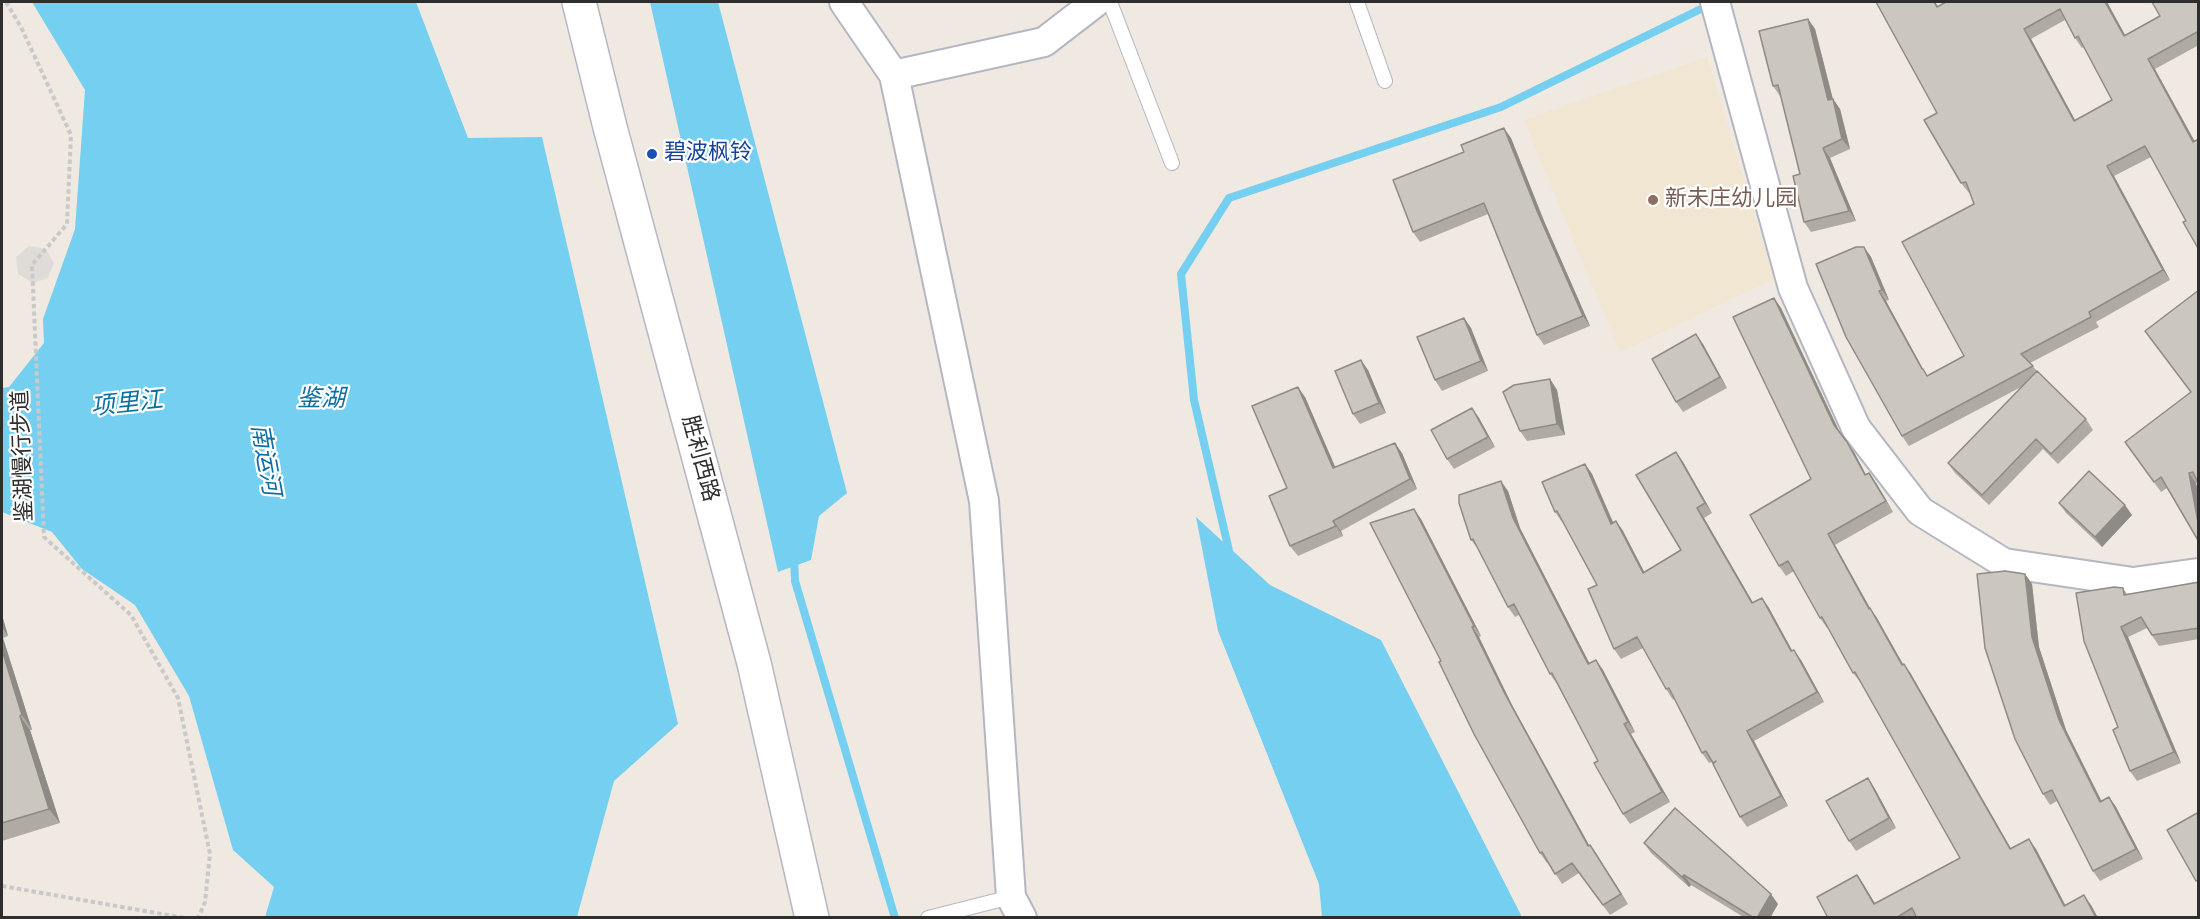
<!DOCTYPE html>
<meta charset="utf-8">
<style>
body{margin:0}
#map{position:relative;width:2200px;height:919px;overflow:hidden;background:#efe9e1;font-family:Jost,sans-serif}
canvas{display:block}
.frame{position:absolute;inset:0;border:3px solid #2e2e2e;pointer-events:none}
</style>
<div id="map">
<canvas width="2200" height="919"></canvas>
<div class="frame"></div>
</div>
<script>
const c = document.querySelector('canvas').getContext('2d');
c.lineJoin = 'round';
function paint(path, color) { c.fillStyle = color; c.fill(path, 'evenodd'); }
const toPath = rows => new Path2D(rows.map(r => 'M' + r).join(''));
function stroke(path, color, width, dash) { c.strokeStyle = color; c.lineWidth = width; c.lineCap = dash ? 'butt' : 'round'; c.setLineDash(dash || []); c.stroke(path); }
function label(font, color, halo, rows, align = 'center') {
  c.font = font + ' Jost,"Noto Sans SC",sans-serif'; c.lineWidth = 4.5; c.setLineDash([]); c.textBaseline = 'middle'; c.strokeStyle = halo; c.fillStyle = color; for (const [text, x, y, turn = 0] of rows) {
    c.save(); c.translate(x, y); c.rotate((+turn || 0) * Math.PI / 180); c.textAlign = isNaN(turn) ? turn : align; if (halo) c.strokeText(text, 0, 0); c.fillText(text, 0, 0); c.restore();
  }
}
paint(toPath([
 [1707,57,1774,279,1620,352,1524,120]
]), '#f0e6d1');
paint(toPath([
 [29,246,46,249,54,263,48,278,33,283,18,274,16,257]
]), '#dfdcd8');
paint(toPath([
 [32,2,416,2,468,138,542,137,678,724,614,781,577,917,265,917,274,887,233,850,189,696,135,605,82,569,52,532,2,512,2,388,9,387,44,343,43,319,75,229,85,90],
 [650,2,718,2,847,493,819,516,811,560,778,572],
 [1196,517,1270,585,1381,640,1522,917,1322,917,1319,884,1218,631]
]), '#75cff0');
stroke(toPath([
 [1230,555,1194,400,1181,274,1229,198,1501,107,1711,4],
 [794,557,795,581,895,918]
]), '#75cff0', 8);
const lane = toPath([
 [1110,2,1172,163],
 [1357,2,1385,81],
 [928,918,1011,897]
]);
const street = toPath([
 [844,2,894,75,1044,42,1096,2],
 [1715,2,1793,288,1856,428,1920,511,2004,563,2133,582,2198,573],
 [894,75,984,501,1011,897,1022,918]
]);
const secondary = toPath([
 [579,2,610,127,754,663,812,918]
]);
stroke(lane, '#b4b7c1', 16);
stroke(street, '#b4b7c1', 32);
stroke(secondary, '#b4b7c1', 36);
stroke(toPath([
 [6,2,21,27,71,135,67,224,32,265,44,537,131,615,178,698,210,854,205,902,198,918],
 [2,886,185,918]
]), '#c9c9c9', 4, [4.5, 3]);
stroke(lane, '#fff', 14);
stroke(street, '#fff', 28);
stroke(secondary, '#fff', 33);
paint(toPath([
 [1876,2,1935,2,1938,6,1946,2,2107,2,2125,35,2199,2,2199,45,2155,69,2186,221,2151,157,2114,176,2170,280,2096,322,2099,327,2030,363,2037,371,2086,419,2093,430,2058,464,2043,449,1989,505,1955,473,1948,463,2023,386,1909,446,1902,436,1864,247,1871,257,1889,300,1886,301,1923,369,1928,376,1964,356,1974,204,1970,193,1969,193,1961,183,1937,113],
 [2065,20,2075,38,2082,48,2084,47,2112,100,2075,120,2031,39],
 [1808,19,1815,29,1833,99,1840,109,1850,149,1830,158,1856,221,1811,232,1804,222,1800,174,1781,96,1780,96,1773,86],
 [1511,138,1544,221,1590,326,1544,345,1537,335,1488,214,1420,242,1413,232],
 [2199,290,2197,483,2196,483,2199,496,2199,542,2167,488,2161,492,2125,442,2191,392,2145,331],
 [1774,298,1781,308,1840,433,1854,452,1866,475,1869,473,1876,483,1893,512,1835,545,1870,608,1877,618,1903,664,1904,664,1911,674,2011,849,2036,849,2065,905,2091,905,2098,918,1828,918,1857,875,1875,903,1960,858,1861,683,1853,673,1828,628,1827,628,1820,618,1794,571,1786,576,1779,566,1811,479],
 [1464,318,1471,328,1488,371,1442,391,1435,380],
 [1703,344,1727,388,1683,412,1676,402],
 [1368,370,1386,413,1360,424,1353,414],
 [1550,379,1557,390,1565,435,1527,441,1520,431],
 [1305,397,1335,467,1402,453,1417,489,1341,531,1343,536,1298,556,1290,546,1287,488],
 [1472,408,1479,418,1495,447,1454,469,1447,459],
 [1676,452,1683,462,1712,513,1704,518,1753,603,1762,598,1769,608,1792,651,1801,660,1824,702,1754,741,1788,806,1747,827,1740,817,1712,762,1709,763,1702,753,1674,699,1673,700,1666,689,1643,648,1621,659,1614,649,1597,585,1563,522,1562,522,1555,512,1585,464,1592,474,1613,522,1616,521,1623,531,1644,572,1681,550],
 [1508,491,1520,528,1589,663,1596,660,1603,670,1635,732,1631,734,1670,802,1630,824,1623,814,1598,761,1557,684,1550,674,1519,615,1515,617,1508,607,1479,550,1471,540],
 [2059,503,2132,515,2102,547,2066,513],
 [1421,519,1481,636,1479,637,1512,705,1589,845,1597,855,1628,904,1610,915,1579,873,1562,884,1548,862,1547,863,1540,853,1441,661],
 [2025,574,2032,584,2039,647,2066,730,2101,801,2109,797,2116,807,2143,859,2100,881,2093,871,2057,801,2050,805,2043,794],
 [2199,582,2199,639,2159,646,2147,628,2128,637,2181,763,2137,781,2130,771,2118,727,2123,588,2127,594],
 [2,615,8,636,3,638,32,730,30,730,60,823,2,841],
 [1868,778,1875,789,1896,828,1856,851,1849,841],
 [1644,843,1778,904,1770,918,1745,918,1691,885,1689,887,1651,853]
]), '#afaba4');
paint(toPath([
 [2105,2,2107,2,2131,46,2124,36],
 [1808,19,1815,29,1835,108,1833,99,1840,109,1850,149,1842,139,1828,100],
 [2024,29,2031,39,2081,131,2074,121],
 [2148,59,2155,69,2199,149,2193,142],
 [1504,128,1511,138,1544,221,1590,326,1583,316,1537,211],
 [1823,148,1830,158,1856,221,1849,211],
 [2107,166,2114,176,2170,280,2163,270],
 [1864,247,1871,257,1889,300,1882,290],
 [1879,291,1886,301,1929,380,1922,369],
 [1774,298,1781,308,1841,435,1834,425],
 [1464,318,1471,328,1488,371,1481,361],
 [1696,334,1703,344,1727,388,1720,377],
 [1361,360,1368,370,1386,413,1379,403],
 [1550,379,1557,390,1565,435,1557,424],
 [1298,387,1305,397,1340,478,1333,468],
 [1472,408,1479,418,1495,447,1488,437],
 [1847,442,1854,452,1872,486,1865,475],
 [1395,443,1402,453,1417,489,1410,479],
 [1676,452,1683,462,1712,513,1705,503],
 [1585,464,1592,474,1618,534,1611,524],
 [1869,473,1876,483,1893,512,1886,501],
 [2189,473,2196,483,2199,496,2199,528],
 [1501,481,1508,491,1520,528,1595,674,1588,664,1513,518],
 [2125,505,2132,515,2102,547,2095,537],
 [1697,508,1704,518,1759,613,1752,603],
 [1414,509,1421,519,1481,636,1474,626],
 [1333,521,1341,531,1343,536,1336,526],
 [1616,521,1623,531,1650,583,1643,573],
 [1828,534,1835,545,1876,619,1869,609],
 [2025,574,2032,584,2039,647,2066,730,2107,812,2100,802,2059,720,2032,637],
 [1762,598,1769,608,1798,661,1791,651],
 [1870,608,1877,618,1909,675,1902,665],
 [2,615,8,636,2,627],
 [1472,627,1479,637,1512,705,1595,856,1588,846,1505,694],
 [2121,627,2128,637,2181,763,2174,752],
 [2,635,3,638,32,730,22,715,2,650],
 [1794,650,1801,660,1824,702,1817,692],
 [1596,660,1603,670,1635,732,1628,722],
 [1904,664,1911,674,2017,859,2010,849],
 [20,716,30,730,60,823,49,809],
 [1624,724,1631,734,1670,802,1662,792],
 [1747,731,1754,741,1788,806,1781,796],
 [1868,778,1875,789,1896,828,1889,818],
 [2109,797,2116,807,2143,859,2136,849],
 [2029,839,2036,849,2071,916,2064,906],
 [1590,845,1597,855,1628,904,1621,894],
 [1684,875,1691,885,1689,887,1682,877],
 [1857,875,1864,885,1881,914,1874,904],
 [1771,894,1778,904,1770,918,1757,918],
 [2084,895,2091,905,2098,918,2096,918]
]), '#8e8b86');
const building = toPath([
 [1876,2,1934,2,1937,7,1946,2,2105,2,2124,36,2160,16,2152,2,2199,2,2199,31,2148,59,2193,142,2199,139,2199,250,2183,222,2186,221,2145,146,2107,166,2163,270,2089,312,2091,317,2021,354,2033,366,1902,436,1846,337,1816,264,1856,247,1864,247,1882,290,1879,291,1922,369,1923,369,1927,376,1964,356,1902,242,1974,204,1966,182,1961,183,1924,120,1937,113,1876,2],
 [2060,9,2075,38,2078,36,2112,100,2074,121,2024,29,2060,9],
 [1808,19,1828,100,1833,99,1842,139,1823,148,1849,211,1804,222,1793,176,1800,174,1778,85,1773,86,1759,31,1808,19],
 [1504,128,1537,211,1583,316,1537,335,1484,203,1413,232,1393,180,1464,152,1461,145,1504,128],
 [2199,290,2199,485,2193,472,2189,473,2199,528,2199,542,2161,477,2154,482,2125,442,2191,392,2145,331,2199,290],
 [1774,298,1834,425,1847,442,1865,475,1869,473,1886,501,1828,534,1869,609,1870,608,1902,665,1904,664,2010,849,2029,839,2064,906,2084,895,2096,918,1917,918,1912,908,1896,918,1828,918,1817,897,1857,875,1874,904,1960,858,1855,672,1853,673,1822,617,1820,618,1788,561,1779,566,1750,515,1811,479,1733,317,1774,298],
 [1464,318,1481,361,1435,380,1417,337,1464,318],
 [1696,334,1720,377,1676,402,1652,359,1696,334],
 [1361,360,1379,403,1353,414,1335,371,1361,360],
 [2037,371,2086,419,2051,454,2036,439,1982,495,1948,463,2037,371],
 [1550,379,1557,424,1520,431,1503,392,1514,385,1550,379],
 [1298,387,1333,468,1395,443,1410,479,1333,521,1336,526,1290,546,1269,496,1287,488,1252,406,1298,387],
 [1472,408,1488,437,1447,459,1431,430,1472,408],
 [1676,452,1705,503,1697,508,1752,603,1762,598,1791,651,1794,650,1817,692,1747,731,1781,796,1740,817,1713,764,1716,761,1713,763,1706,751,1702,753,1669,688,1666,689,1637,637,1614,649,1588,589,1597,585,1557,511,1555,512,1542,482,1585,464,1611,524,1616,521,1643,573,1681,550,1636,475,1676,452],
 [2089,471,2125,505,2095,537,2059,503,2089,471],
 [1501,481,1513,518,1588,664,1596,660,1628,722,1624,724,1662,792,1623,814,1594,763,1598,761,1552,673,1550,674,1514,604,1508,607,1473,539,1471,540,1459,503,1459,495,1501,481],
 [1414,509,1474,626,1472,627,1505,694,1588,846,1590,845,1621,894,1603,905,1572,863,1555,874,1542,852,1540,853,1474,734,1439,662,1441,661,1370,523,1414,509],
 [2005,571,2025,574,2032,637,2059,720,2100,802,2109,797,2136,849,2093,871,2052,790,2043,794,2015,739,1985,648,1977,574,2005,571],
 [2199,582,2199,628,2152,635,2141,617,2121,627,2174,752,2130,771,2113,730,2118,727,2084,641,2076,593,2114,587,2123,588,2124,595,2199,582],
 [2,650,22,715,20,716,49,809,2,823,2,650],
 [1868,778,1889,818,1849,841,1826,801,1868,778],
 [1675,808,1771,894,1757,918,1754,918,1684,875,1682,877,1644,843,1675,808],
 [2199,812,2199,879,2196,881,2167,830,2199,812]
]);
paint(building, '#cbc7bf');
stroke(building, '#8e8b86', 1.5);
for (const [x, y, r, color] of [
 [652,154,6,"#1a4fb4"],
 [1653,200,6,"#8d6e63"]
]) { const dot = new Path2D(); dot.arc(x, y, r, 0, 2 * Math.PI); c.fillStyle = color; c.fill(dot); stroke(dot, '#fff', 2); }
label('22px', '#164399', '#fff', [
 ["碧波枫铃",664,154]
], 'left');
label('22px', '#785e54', '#fff', [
 ["新未庄幼儿园",1665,200]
], 'left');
label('22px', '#2e2e2e', '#fff', [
 ["鉴湖慢行步道",24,456,-92],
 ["胜利西路",699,459,75]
]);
label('italic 24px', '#0d6fa3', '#fff', [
 ["鉴湖",321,400],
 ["项里江",127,405,-6],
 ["南运河",264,460,80]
]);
</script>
